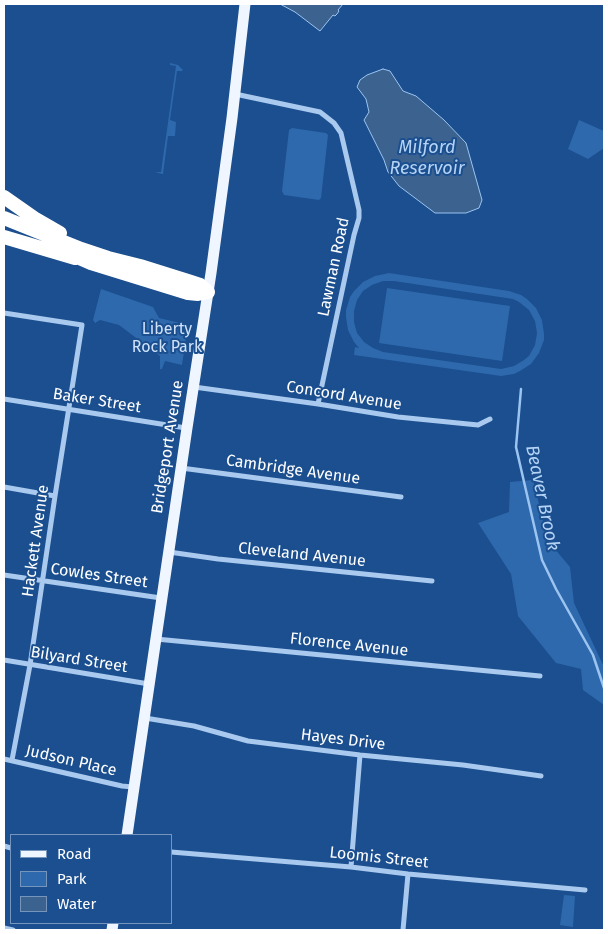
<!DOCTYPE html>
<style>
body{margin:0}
#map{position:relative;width:608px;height:934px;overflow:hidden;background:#1b4f8f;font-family:"Fira Sans",sans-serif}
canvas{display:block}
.frame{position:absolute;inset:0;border:5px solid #fff;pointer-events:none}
.legend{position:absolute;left:10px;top:834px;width:162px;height:90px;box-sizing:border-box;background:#1b4f8f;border:1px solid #7695bc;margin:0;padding:6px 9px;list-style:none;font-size:15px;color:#fff}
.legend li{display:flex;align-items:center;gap:10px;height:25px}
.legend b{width:25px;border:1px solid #7695bc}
</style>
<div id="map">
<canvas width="608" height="934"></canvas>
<div class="frame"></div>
<ul class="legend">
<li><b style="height:6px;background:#f0f6ff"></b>Road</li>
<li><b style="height:14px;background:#2e69ad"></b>Park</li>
<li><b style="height:14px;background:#3c6290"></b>Water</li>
</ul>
</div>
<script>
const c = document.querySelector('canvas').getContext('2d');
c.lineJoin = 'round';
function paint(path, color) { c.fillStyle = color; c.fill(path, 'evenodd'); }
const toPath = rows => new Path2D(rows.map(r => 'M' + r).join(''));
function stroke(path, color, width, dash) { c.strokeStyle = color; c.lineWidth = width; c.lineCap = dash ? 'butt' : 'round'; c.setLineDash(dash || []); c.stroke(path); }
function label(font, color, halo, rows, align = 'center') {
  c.font = font + ' "Fira Sans",sans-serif'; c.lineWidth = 4; c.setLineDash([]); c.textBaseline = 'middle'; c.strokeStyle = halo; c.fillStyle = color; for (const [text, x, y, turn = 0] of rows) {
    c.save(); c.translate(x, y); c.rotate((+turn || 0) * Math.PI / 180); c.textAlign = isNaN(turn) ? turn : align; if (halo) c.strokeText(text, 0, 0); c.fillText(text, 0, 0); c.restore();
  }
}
paint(toPath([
 [170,63,178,65,183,70,182,71,177,71,170,120,176,122,175,136,168,136,163,174,162,174,155,172,161,172,176,66,170,65],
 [579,120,604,131,604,148,588,159,568,149],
 [292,128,326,133,328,135,321,198,319,200,284,195,282,191,289,130],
 [389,273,509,291,521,295,527,299,536,308,542,320,544,334,544,340,539,353,531,364,520,371,514,374,501,376,354,355,355,347,359,348,354,342,348,330,346,317,346,310,350,297,354,291,363,282,375,276],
 [383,281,394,281,513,299,519,302,529,310,535,321,537,333,535,345,529,356,524,360,514,366,501,369,383,352,373,348,364,342,357,333,354,322,354,311,357,300,363,291,372,285],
 [387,288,510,306,502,361,379,343],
 [101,289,153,307,159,318,188,325,182,365,165,361,162,369,160,369,160,356,119,325,100,320,95,323,93,320],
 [533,480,548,541,570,567,574,603,604,667,604,705,583,690,581,669,556,663,518,616,511,574,478,523,509,512,510,482],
 [564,895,575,896,573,927,560,925]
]), '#2e69ad');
const water = toPath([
 [280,4,343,4,338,10,339,11,337,14,335,16,333,15,320,31,295,12,280,4],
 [383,69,390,71,403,91,416,96,444,120,466,143,482,200,479,208,466,213,435,213,399,186,388,172,384,160,364,120,369,112,366,99,357,87,360,80,367,75,383,69]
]);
paint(water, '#3c6290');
stroke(water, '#9cc4f0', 1);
stroke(toPath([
 [521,389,516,447,542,560,556,589,593,655,604,688]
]), '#9cc4f0', 2.5);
stroke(toPath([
 [235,94,320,112,334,123,341,133,359,210,359,218,354,235,318,404],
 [4,313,82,325,55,496,30,665,12,760],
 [194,387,318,404,398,417,478,425,490,419],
 [4,399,186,428],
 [181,468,401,497],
 [4,487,55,496],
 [169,552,218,559,432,581],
 [4,575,161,598],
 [156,639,540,676],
 [4,660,149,684],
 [145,718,194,726,248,741,360,755,463,765,541,776],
 [4,759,122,786,133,787],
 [4,846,11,848],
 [171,852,351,867,408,874,585,890],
 [351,867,360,755],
 [4,928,13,930],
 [403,930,408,874]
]), '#a9c9ee', 5);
stroke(toPath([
 [127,835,187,428,211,273,232,118,245,4],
 [112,930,113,923]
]), '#f0f6ff', 11);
stroke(toPath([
 [4,197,34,218,60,233],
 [4,218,81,249,108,258,140,266,191,282,200,285,208,292],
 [4,237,75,258],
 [66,252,91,263,188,293,198,294,208,292]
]), '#fff', 14);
label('16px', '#fff', '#1b4f8f', [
 ["Lawman Road",334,267,-78],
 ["Concord Avenue",344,396,9],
 ["Baker Street",97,401,9],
 ["Bridgeport Avenue",168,447,-81],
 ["Cambridge Avenue",293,470,8],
 ["Hackett Avenue",36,541,-82],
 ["Cleveland Avenue",302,555,6],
 ["Cowles Street",99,576,8],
 ["Florence Avenue",349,645,6],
 ["Bilyard Street",79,660,9],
 ["Hayes Drive",343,740,7],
 ["Judson Place",71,761,13],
 ["Loomis Street",379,858,6]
]);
label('16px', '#cfe3fa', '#1b4f8f', [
 ["Liberty",167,330],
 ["Rock Park",167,348]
]);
label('italic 18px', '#b5d3f5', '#1b4f8f', [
 ["Milford",427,148],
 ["Reservoir",427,169],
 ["Beaver Brook",542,498,78]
]);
</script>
